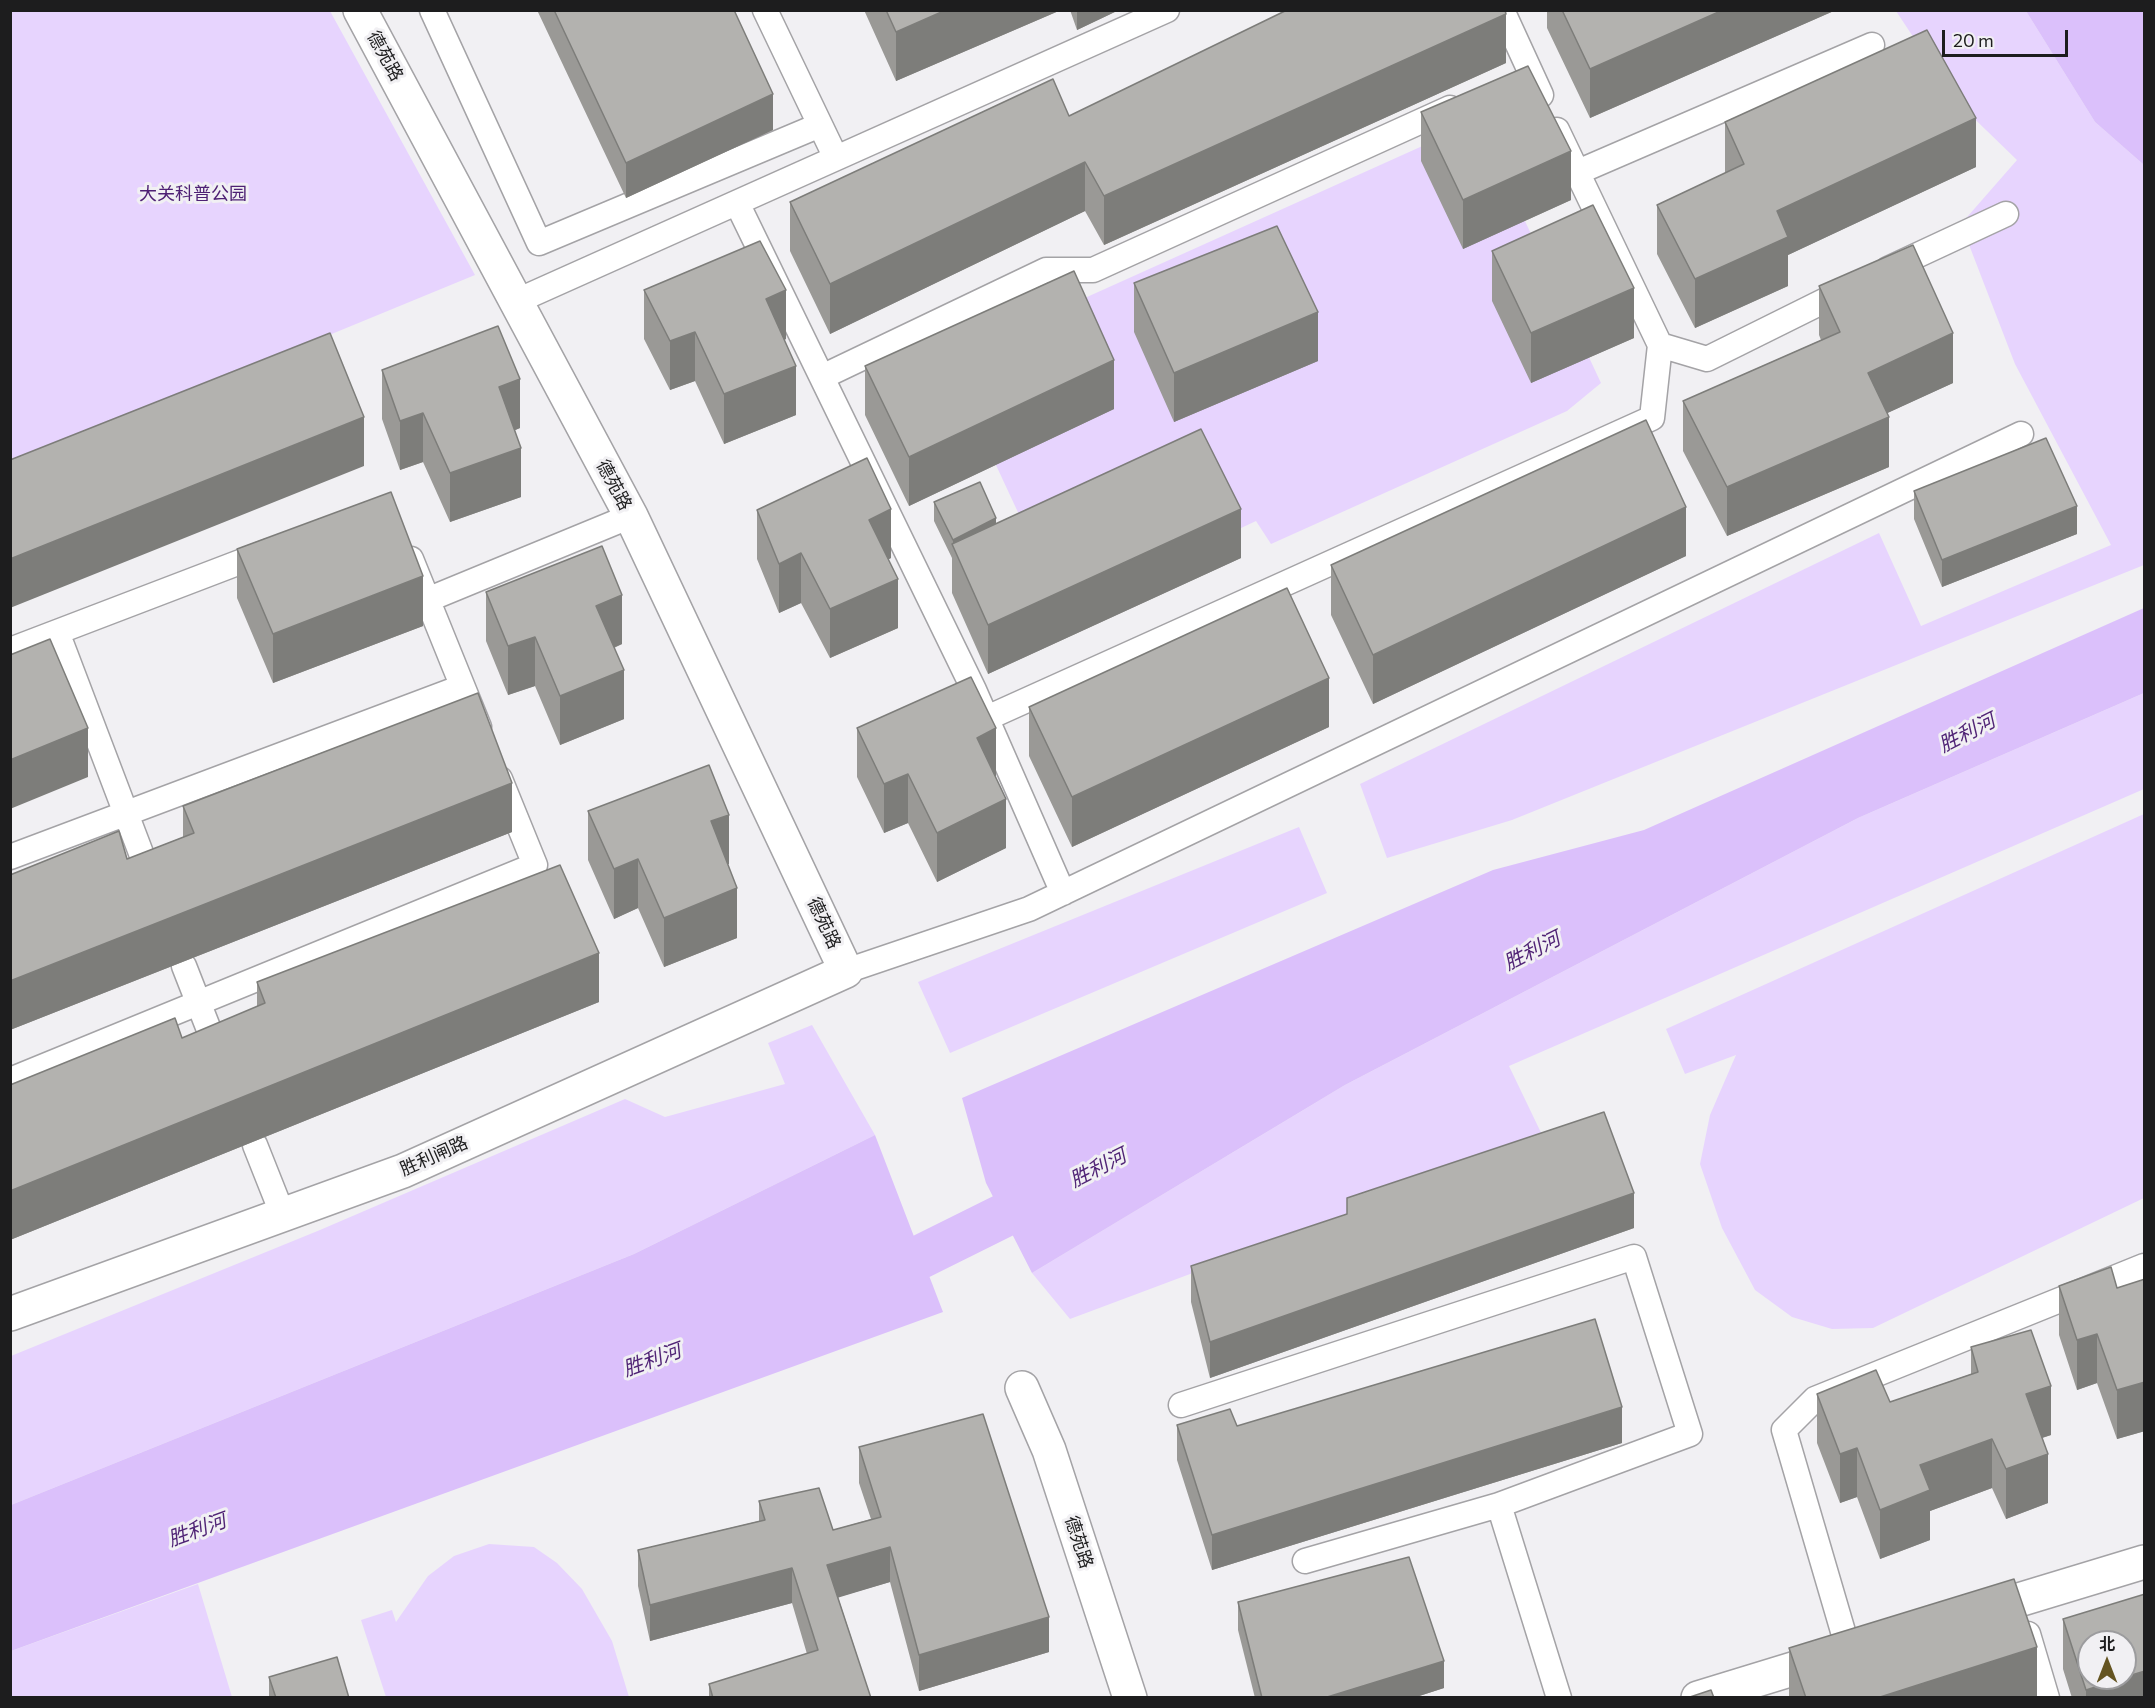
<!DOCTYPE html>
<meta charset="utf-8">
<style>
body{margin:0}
#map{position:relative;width:2155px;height:1708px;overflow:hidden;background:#f1f0f3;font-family:Commissioner,"Noto Sans SC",sans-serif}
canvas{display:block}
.frame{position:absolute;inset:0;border:12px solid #1d1d1e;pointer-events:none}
.north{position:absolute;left:2077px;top:1630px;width:60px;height:60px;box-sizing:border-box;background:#f1f0f3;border:2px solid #9c9c9e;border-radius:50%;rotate:0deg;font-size:16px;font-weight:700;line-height:24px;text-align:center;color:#1d1d1e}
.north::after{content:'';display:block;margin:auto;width:21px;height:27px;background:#645421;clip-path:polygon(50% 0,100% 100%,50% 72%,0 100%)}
.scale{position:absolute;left:1942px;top:30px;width:126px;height:27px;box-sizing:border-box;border:3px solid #1d1d1e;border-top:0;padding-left:8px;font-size:18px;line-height:21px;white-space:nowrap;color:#1d1d1e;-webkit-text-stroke:4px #f1f0f3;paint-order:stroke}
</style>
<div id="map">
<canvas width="2155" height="1708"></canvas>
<div class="frame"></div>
<div class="north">北</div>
<div class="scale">20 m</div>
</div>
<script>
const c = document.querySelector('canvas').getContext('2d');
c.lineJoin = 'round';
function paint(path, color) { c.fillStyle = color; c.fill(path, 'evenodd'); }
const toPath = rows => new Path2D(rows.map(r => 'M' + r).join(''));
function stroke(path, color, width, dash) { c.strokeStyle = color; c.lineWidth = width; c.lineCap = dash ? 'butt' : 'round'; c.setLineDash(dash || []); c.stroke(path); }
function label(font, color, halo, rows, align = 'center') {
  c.font = font + ' Commissioner,"Noto Sans SC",sans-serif'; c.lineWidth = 6; c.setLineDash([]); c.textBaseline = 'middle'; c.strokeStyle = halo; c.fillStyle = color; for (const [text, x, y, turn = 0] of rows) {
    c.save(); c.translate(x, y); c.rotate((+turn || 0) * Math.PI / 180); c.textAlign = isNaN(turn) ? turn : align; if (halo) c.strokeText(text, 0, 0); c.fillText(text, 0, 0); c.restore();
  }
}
paint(toPath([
 [11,11,330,11,475,275,11,466],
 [1896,11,2026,11,2095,122,2144,165,2144,565,1512,820,1387,858,1360,784,1879,533,1921,626,2111,545,2015,364,1961,224,2017,160,1955,100],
 [1478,121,1601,383,1567,411,1271,544,1256,521,1064,611,947,360],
 [2144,693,2144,789,1509,1066,1545,1141,1070,1319,1032,1273,1345,1085,1858,818],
 [2144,814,2144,1198,1873,1328,1832,1329,1792,1317,1755,1290,1722,1228,1700,1164,1710,1115,1736,1055,1685,1074,1666,1029],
 [1299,827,1327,893,950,1053,918,982],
 [812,1025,875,1135,634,1254,11,1505,11,1356,320,1230,625,1099,665,1117,785,1084,768,1043],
 [489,1544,534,1547,557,1563,582,1589,612,1641,629,1697,386,1697,361,1620,392,1610,396,1622,428,1576,454,1556],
 [198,1584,232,1697,11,1697,11,1651]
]), '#e7d4fe');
paint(toPath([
 [2026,11,2144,11,2144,165,2095,122],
 [2144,608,2144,693,1858,818,1345,1085,1032,1273,986,1183,962,1098,1493,870,1644,830],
 [875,1135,943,1312,11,1651,11,1505,634,1254]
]), '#dbc0fb');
stroke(toPath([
 [870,1279,896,1269,1055,1190]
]), '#dbc0fb', 44);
const lane = toPath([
 [432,10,539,243,820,125],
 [765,10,836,158],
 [1502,10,1541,95],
 [1578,172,1872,45],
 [737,203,974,690,1063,893],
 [1888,269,2006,214],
 [517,301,1167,10],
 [1660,345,1707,359,1848,289],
 [822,377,1046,270,1093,270,1450,108],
 [411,559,479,727],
 [427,600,631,516],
 [57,632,152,882],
 [10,650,269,551],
 [987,718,1652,418,1660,345,1557,130],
 [10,857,462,687],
 [184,966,220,1058],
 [846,971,1029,909,2021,434],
 [10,1080,535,865,500,779],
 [255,1145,282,1213],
 [1181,1405,1634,1257,1690,1434,1499,1505],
 [1305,1561,1499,1505,1559,1698],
 [2028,1634,2047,1698],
 [1849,1652,1784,1430,1815,1399,2144,1266]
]);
const street = toPath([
 [10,1314,403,1171,846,971,631,516,360,10],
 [1022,1388,1049,1450,1130,1698],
 [1979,1612,2144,1562],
 [1698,1698,1832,1657]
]);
stroke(lane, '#a4a3a6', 27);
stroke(street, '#a4a3a6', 36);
stroke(lane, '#fff', 24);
stroke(street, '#fff', 33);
paint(toPath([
 [537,10,734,10,773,130,626,198],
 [864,10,1061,10,896,81],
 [1070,10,1119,10,1077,30],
 [1547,10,1836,10,1590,118,1547,28],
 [1506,63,1104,245,1085,211,830,334,790,251,790,202,1069,116],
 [1421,112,1571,200,1463,249,1421,161],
 [1725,122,1976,167,1788,255,1788,286,1695,328,1657,254,1657,205,1725,173],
 [1492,251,1634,338,1531,383,1492,301],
 [1134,283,1318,361,1174,422,1134,332],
 [1819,286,1953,383,1887,413,1889,467,1727,536,1683,451,1683,401,1821,340,1819,335],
 [644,290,786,339,784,340,796,415,724,444,695,381,670,390,644,339],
 [865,366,1114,409,909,506,865,415],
 [382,370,520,428,515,430,521,497,450,522,423,462,400,470,382,419],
 [1914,491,2077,534,1942,587,1914,519],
 [934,502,996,524,1241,558,988,674,952,593,952,558,934,521],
 [757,510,891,558,888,559,898,628,830,658,801,603,779,613,757,559],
 [237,549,423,626,273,683,237,598],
 [1686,556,1373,704,1331,615,1331,565],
 [486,592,622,644,614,648,624,719,560,745,535,686,508,695,486,641],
 [1029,707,1329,727,1072,847,1029,756],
 [857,728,996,777,1006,848,937,882,908,823,884,833,857,777],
 [183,806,512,832,10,1030,10,875,127,859,183,837],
 [588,811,729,864,728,864,737,938,664,967,638,908,614,919,588,860],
 [257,982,599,1002,10,1240,10,1085,182,1038,257,1007],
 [1634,1228,1210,1378,1191,1302,1191,1266],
 [2145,1279,2145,1431,2117,1439,2097,1383,2077,1390,2059,1335,2059,1286,2117,1288],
 [1971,1347,2051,1435,2042,1438,2048,1503,2006,1519,1992,1488,1930,1511,1930,1540,1880,1559,1857,1497,1840,1503,1817,1443,1817,1394,1890,1402,1971,1374],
 [1177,1425,1237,1426,1622,1443,1212,1570,1177,1460],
 [859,1447,1049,1652,919,1691,890,1582,838,1597,871,1698,709,1698,709,1684,807,1654,792,1603,650,1641,638,1586,638,1550,759,1521,759,1501,833,1530,871,1519,859,1483],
 [1238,1602,1444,1688,1413,1698,1255,1698,1238,1630],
 [2063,1619,2145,1698,2072,1698,2063,1669],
 [1789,1648,2037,1696,2032,1698,1789,1697],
 [269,1677,349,1698,269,1698]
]), '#9a9996');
paint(toPath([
 [946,10,1061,10,896,81,896,32],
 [1077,10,1119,10,1077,30],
 [1723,10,1836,10,1590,118,1590,69],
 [1506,14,1506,63,1104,245,1104,196],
 [773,94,773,130,626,198,626,163],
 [1976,118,1976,167,1788,255,1788,286,1695,328,1695,279,1777,211],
 [1571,151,1571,200,1463,249,1463,200],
 [1085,162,1085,211,830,334,830,284],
 [1634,288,1634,338,1531,383,1531,333],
 [786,290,786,339,766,348,766,299],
 [1318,312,1318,361,1174,422,1174,373],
 [695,332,695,381,670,390,670,341],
 [1953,333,1953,383,1868,422,1868,373],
 [1114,360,1114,409,909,506,909,457],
 [796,366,796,415,724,444,724,394],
 [520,379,520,428,499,437,499,387],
 [423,413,423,462,400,470,400,421],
 [364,417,364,466,10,608,10,559],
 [1889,417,1889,467,1727,536,1727,487],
 [521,448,521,497,450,522,450,473],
 [2077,506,2077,534,1942,587,1942,560],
 [1686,507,1686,556,1373,704,1373,655],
 [891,509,891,558,869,570,869,520],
 [1241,509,1241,558,988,674,988,625],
 [996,518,996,537,953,545,953,540],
 [801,553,801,603,779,613,779,564],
 [423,576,423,626,273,683,273,634],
 [898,579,898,628,830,658,830,609],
 [622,595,622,644,596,655,596,606],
 [535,637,535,686,508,695,508,646],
 [624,670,624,719,560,745,560,696],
 [1329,678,1329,727,1072,847,1072,797],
 [88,728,88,777,10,809,10,760],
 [996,728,996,777,977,787,977,738],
 [908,774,908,823,884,833,884,784],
 [512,783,512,832,10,1030,10,981],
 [1006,799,1006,848,937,882,937,833],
 [729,815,729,864,711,870,711,821],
 [638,859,638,908,614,919,614,869],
 [737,888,737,938,664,967,664,918],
 [599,953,599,1002,10,1240,10,1191],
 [1634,1193,1634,1228,1210,1378,1210,1342],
 [2097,1334,2097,1383,2077,1390,2077,1340],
 [2145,1382,2145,1431,2117,1439,2117,1390],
 [2051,1386,2051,1435,2026,1443,2026,1394],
 [1622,1407,1622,1443,1212,1570,1212,1535],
 [1992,1439,1992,1488,1930,1511,1930,1540,1880,1559,1880,1510,1920,1465],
 [1857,1448,1857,1497,1840,1503,1840,1454],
 [2048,1454,2048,1503,2006,1519,2006,1469],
 [890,1547,890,1582,827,1601,827,1565],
 [792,1568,792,1603,650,1641,650,1605],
 [1049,1617,1049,1652,919,1691,919,1655],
 [2037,1647,2037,1696,2032,1698,1877,1698],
 [1444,1661,1444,1688,1413,1698,1324,1698],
 [2145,1671,2145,1698,2086,1698,2086,1690]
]), '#7d7d7a');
const building = toPath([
 [554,10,734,10,773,94,626,163,554,10],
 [886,10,946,10,896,32,886,10],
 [1287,10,1505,10,1506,14,1104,196,1085,162,830,284,790,202,1053,79,1069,116,1287,10],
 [1562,10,1723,10,1590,69,1562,10],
 [1927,30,1976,118,1777,211,1788,237,1695,279,1657,205,1744,164,1725,122,1927,30],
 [1528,66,1571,151,1463,200,1421,112,1528,66],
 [1593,205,1634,288,1531,333,1492,251,1593,205],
 [1277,226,1318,312,1174,373,1134,283,1277,226],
 [760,241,786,290,766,299,796,366,724,394,695,332,670,341,644,290,760,241],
 [1913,245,1953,333,1868,373,1889,417,1727,487,1683,401,1840,332,1819,286,1913,245],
 [1074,271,1114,360,909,457,865,366,1074,271],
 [498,326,520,379,499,387,521,448,450,473,423,413,400,421,382,370,498,326],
 [330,333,364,417,10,559,10,460,330,333],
 [1646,420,1686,507,1373,655,1331,565,1646,420],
 [1201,429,1241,509,988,625,952,544,1201,429],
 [2046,438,2077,506,1942,560,1914,491,2046,438],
 [867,458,891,509,869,520,898,579,830,609,801,553,779,564,757,510,867,458],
 [980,482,996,518,953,540,934,502,980,482],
 [391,492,423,576,273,634,237,549,391,492],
 [602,546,622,595,596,606,624,670,560,696,535,637,508,646,486,592,602,546],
 [1287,588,1329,678,1072,797,1029,707,1287,588],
 [50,639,88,728,10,760,10,655,50,639],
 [971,677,996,728,977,738,1006,799,937,833,908,774,884,784,857,728,971,677],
 [478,693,512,783,10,981,10,875,119,831,127,859,194,833,183,806,478,693],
 [709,765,729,815,711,821,737,888,664,918,638,859,614,869,588,811,709,765],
 [560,865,599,953,10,1191,10,1085,175,1018,182,1038,265,1003,257,982,560,865],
 [1604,1112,1634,1193,1210,1342,1191,1266,1347,1214,1347,1198,1604,1112],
 [2111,1267,2117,1288,2145,1279,2145,1382,2117,1390,2097,1334,2077,1340,2059,1286,2111,1267],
 [1595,1319,1622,1407,1212,1535,1177,1425,1230,1409,1237,1426,1595,1319],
 [2031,1330,2051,1386,2026,1394,2048,1454,2006,1469,1992,1439,1920,1465,1930,1490,1880,1510,1857,1448,1840,1454,1817,1394,1876,1370,1890,1402,1978,1372,1971,1347,2031,1330],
 [983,1414,1049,1617,919,1655,890,1547,827,1565,871,1698,713,1698,709,1684,818,1650,792,1568,650,1605,638,1550,765,1520,759,1501,819,1488,833,1530,881,1517,859,1447,983,1414],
 [1409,1557,1444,1661,1324,1698,1262,1698,1238,1602,1409,1557],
 [2014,1579,2037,1647,1877,1698,1806,1698,1789,1648,2014,1579],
 [2145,1594,2145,1671,2125,1677,2125,1642,2089,1642,2089,1678,2123,1678,2086,1690,2063,1619,2145,1594],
 [337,1657,349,1698,276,1698,269,1677,337,1657],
 [1711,1690,1714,1698,1687,1698,1711,1690]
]);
paint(building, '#b3b2af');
stroke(building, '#7d7d7a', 1.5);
label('18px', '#1d1d1e', '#f1f0f3', [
 ["德苑路",385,56,61],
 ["德苑路",614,485,62],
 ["德苑路",824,923,65],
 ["胜利闸路",434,1156,-24],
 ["德苑路",1079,1542,72]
]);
label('18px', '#4e2174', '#f1f0f3', [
 ["大关科普公园",193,194]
]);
label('italic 20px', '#502476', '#f1f0f3', [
 ["胜利河",1967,733,-27],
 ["胜利河",1532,951,-27],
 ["胜利河",1098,1168,-27],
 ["胜利河",652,1360,-20],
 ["胜利河",197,1530,-20]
]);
</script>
